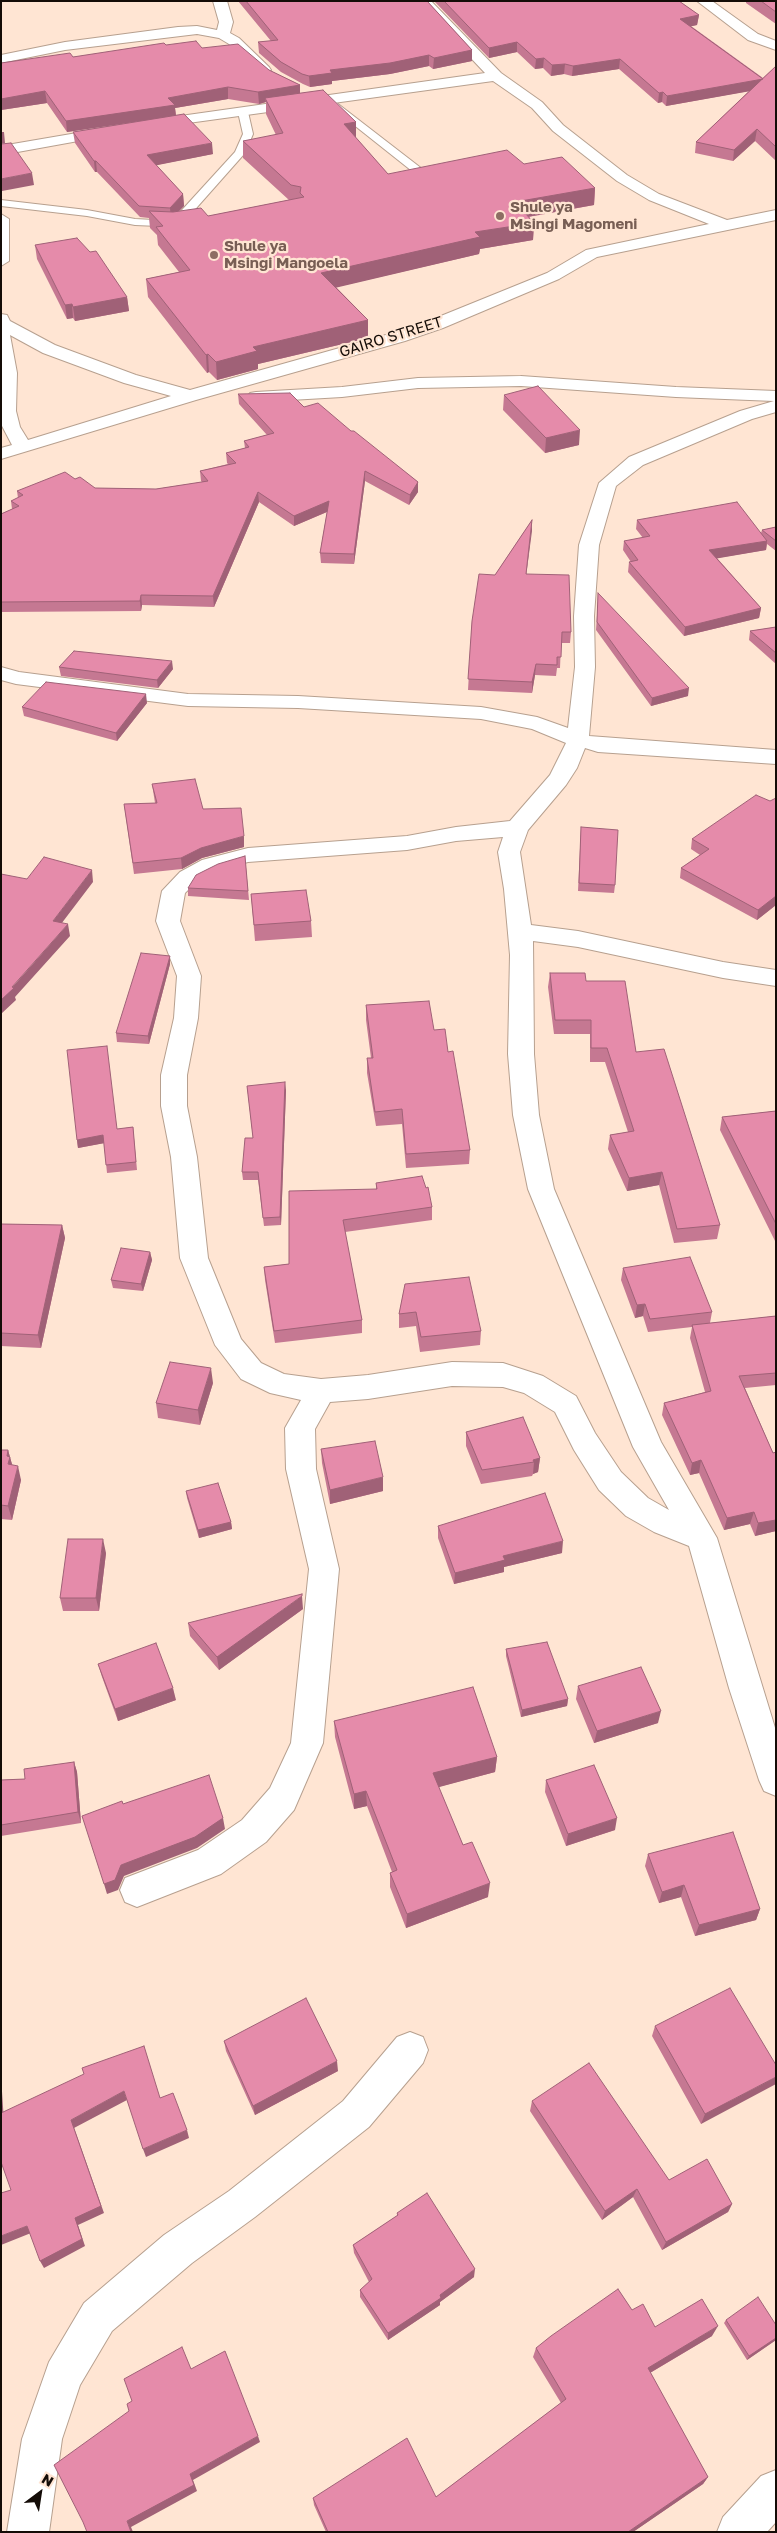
<!DOCTYPE html>
<style>
body{margin:0}
#map{position:relative;width:777px;height:2533px;overflow:hidden;background:#ffe5d3;font-family:"Golos Text",sans-serif}
canvas{display:block}
.frame{position:absolute;inset:0;border:2px solid #140c07;pointer-events:none}
.north{position:absolute;left:15px;top:2468px;width:50px;height:50px;-webkit-text-stroke:4px #ffe5d3;paint-order:stroke;rotate:31deg;font-size:14px;font-weight:700;line-height:20px;text-align:center;color:#140c07}
.north::after{content:'';display:block;margin:auto;width:18px;height:22px;background:#140c07;clip-path:polygon(50% 0,100% 100%,50% 72%,0 100%)}
</style>
<div id="map">
<canvas width="777" height="2533"></canvas>
<div class="frame"></div>
<div class="north">N</div>
</div>
<script>
const c = document.querySelector('canvas').getContext('2d');
c.lineJoin = 'round';
const toPath = rows => new Path2D(rows.map(r => 'M' + r).join(''));
function stroke(path, color, width, dash) { c.strokeStyle = color; c.lineWidth = width; c.lineCap = dash ? 'butt' : 'round'; c.setLineDash(dash || []); c.stroke(path); }
function paint(path, color) { c.fillStyle = color; c.fill(path, 'evenodd'); }
function label(font, color, halo, rows, align = 'center') {
  c.font = font + ' "Golos Text",sans-serif'; c.lineWidth = 4.5; c.setLineDash([]); c.textBaseline = 'middle'; c.strokeStyle = halo; c.fillStyle = color; for (const [text, x, y, turn = 0] of rows) {
    c.save(); c.translate(x, y); c.rotate((+turn || 0) * Math.PI / 180); c.textAlign = isNaN(turn) ? turn : align; if (halo) c.strokeText(text, 0, 0); c.fillText(text, 0, 0); c.restore();
  }
}
const service = toPath([
 [329,97,430,175,430,179,422,179,325,102,325,98,329,97],
 [243,109,248,112,253,134,245,153,183,223,182,227,135,225,87,216,1,206,1,200,87,210,135,219,172,221,235,152,243,134,238,112,243,109]
]);
const minor = toPath([
 [213,1,227,1,233,22,230,33,239,38,269,67,271,70,269,73,259,73,229,44,219,38,197,34,65,50,1,63,1,55,65,42,178,27,197,26,217,30,219,22,213,1],
 [417,1,431,1,501,73,542,102,563,125,627,175,659,194,727,220,776,210,776,220,597,257,559,279,443,328,405,341,196,400,1,459,1,448,12,445,1,424,1,314,7,315,10,321,55,345,136,375,190,390,393,333,431,320,547,273,586,250,709,224,649,200,617,181,553,131,532,108,493,81,152,128,145,124,152,120,485,73,417,1],
 [10,335,43,353,124,383,171,396,28,440,20,427,16,411,17,373,10,335],
 [697,1,712,1,758,34,776,41,776,50,748,40,697,1],
 [112,127,117,128,119,131,117,134,1,155,1,146,112,127],
 [1,214,9,219,9,261,1,266,1,214],
 [521,376,676,387,776,391,776,412,752,419,643,465,616,486,599,545,594,616,595,667,589,736,776,750,776,764,598,752,585,748,577,768,566,785,528,830,520,852,531,925,578,931,723,962,776,970,776,986,723,978,578,947,533,941,534,1054,539,1115,554,1189,661,1442,717,1538,776,1731,776,1796,764,1791,759,1780,729,1688,689,1546,654,1532,626,1516,599,1490,574,1450,555,1412,524,1393,503,1387,452,1386,368,1399,330,1402,315,1429,316,1469,339,1569,323,1743,294,1810,266,1842,221,1874,137,1907,125,1902,120,1890,125,1878,198,1850,242,1820,270,1788,291,1743,309,1569,286,1469,285,1428,301,1400,270,1393,241,1379,215,1345,180,1258,171,1157,161,1106,161,1075,174,1018,177,976,156,921,162,891,180,872,202,860,248,848,407,836,456,827,510,821,550,775,566,743,532,729,481,719,298,708,188,706,16,684,1,680,1,667,19,672,188,694,298,696,481,707,537,717,568,728,575,667,574,616,579,545,599,483,629,457,740,411,774,401,676,397,521,386,418,388,342,397,256,402,250,401,247,397,250,393,256,392,342,387,418,378,521,376],
 [503,837,498,852,504,889,510,955,508,1054,513,1115,528,1189,633,1447,669,1510,648,1498,621,1472,595,1433,576,1396,543,1376,503,1363,452,1362,368,1375,321,1379,284,1374,261,1363,241,1339,208,1258,197,1157,187,1106,187,1075,198,1018,201,976,180,921,185,893,196,882,218,870,248,862,407,850,456,841,503,837],
 [410,2032,423,2037,428,2050,423,2063,369,2127,255,2217,192,2263,112,2331,80,2385,62,2439,49,2532,7,2532,22,2439,49,2362,84,2303,164,2235,229,2191,343,2101,397,2037,410,2032],
 [776,2470,776,2522,767,2532,717,2532,723,2517,761,2476,776,2470]
]);
stroke(service, '#b7a08f', 2);
stroke(minor, '#b7a08f', 2);
paint(service, '#fff');
paint(minor, '#fff');
paint(toPath([
 [238,1,427,1,472,50,472,61,433,69,429,66,390,74,332,81,332,84,310,87,303,84,281,72,259,53,258,42,271,41],
 [434,1,679,1,699,15,697,25,691,26,763,78,776,66,776,161,755,141,733,161,695,153,696,142,749,91,666,106,662,102,658,103,619,69,572,76,564,74,551,76,543,68,535,69,517,52,489,58],
 [746,1,776,1,776,24,746,3],
 [166,45,202,48,269,70,300,85,300,93,356,122,356,138,388,174,524,164,595,188,594,205,529,217,534,223,533,240,480,249,479,254,336,287,368,320,368,338,258,364,258,369,217,380,209,372,207,373,148,297,146,279,179,272,158,245,157,235,150,228,149,218,140,217,97,172,95,172,75,143,73,132,152,119,67,132,47,103,1,110,1,63,73,57],
 [228,99,259,104,266,102,266,114,276,135,243,141,243,158,289,200,208,216,178,212,184,206,183,194,156,165,213,154,176,116,175,108],
 [35,245,127,297,129,311,75,321,73,318,67,319,37,259],
 [238,394,304,407,351,431,418,482,418,492,409,505,365,481,354,564,321,563,320,553,327,512,294,526,259,502,214,607,142,605,141,611,1,612,1,514,12,509,11,501,18,498,17,491,75,479,95,488,156,489,202,482,201,481,200,471,228,464,227,463,226,453,245,448,244,441,267,435,239,404],
 [504,395,579,445,545,453,503,410],
 [532,520,526,574,571,632,570,643,561,643,560,668,557,668,556,676,535,675,532,693,468,690,472,621,495,575],
 [637,520,761,533,762,530,776,527,776,551,767,544,766,550,717,558,761,608,759,618,684,636,628,572,629,562,631,562,623,550,624,541,643,538,636,529],
 [598,601,688,696,651,706,596,630],
 [776,627,776,664,749,640,750,631],
 [59,667,173,669,158,688,61,676],
 [147,703,117,741,24,716,22,707],
 [152,784,203,809,244,847,202,858,182,869,134,874,124,804,155,803],
 [770,801,776,905,757,920,680,878,681,868,700,855,691,849,692,839],
 [581,827,615,885,614,893,578,891],
 [245,856,249,900,188,896,188,888],
 [251,894,311,921,312,937,255,941],
 [170,956,170,964,149,1044,117,1042,116,1033],
 [550,973,586,981,636,1052,720,1225,717,1239,674,1243,659,1185,627,1191,608,1149,610,1135,628,1132,605,1062,590,1062,590,1034,554,1034,548,987],
 [366,1005,434,1030,448,1052,470,1150,469,1164,406,1168,402,1124,376,1126,367,1073,367,1058,371,1058,366,1020],
 [247,1086,286,1090,281,1225,264,1226,258,1180,243,1180,242,1172,253,1138],
 [776,1111,776,1243,720,1130,722,1117],
 [133,1127,137,1170,107,1173,104,1143,78,1148,77,1140,118,1129],
 [376,1183,432,1207,432,1220,345,1232,362,1320,362,1333,275,1343,265,1280,264,1267,289,1264,376,1189],
 [1,1224,62,1225,65,1238,41,1348,1,1346],
 [150,1252,152,1260,143,1291,113,1288,111,1280],
 [623,1268,712,1312,710,1323,776,1316,776,1385,745,1388,773,1453,776,1452,776,1531,755,1536,750,1524,724,1530,699,1473,690,1475,662,1415,664,1403,705,1392,690,1338,692,1327,648,1332,643,1316,635,1318,621,1280],
 [405,1284,481,1331,480,1345,420,1352,416,1326,399,1328,399,1314],
 [213,1383,200,1425,158,1418,156,1403],
 [466,1432,540,1458,538,1472,533,1474,532,1476,481,1484,466,1446],
 [321,1449,383,1491,330,1504,322,1463],
 [1,1450,8,1450,12,1465,21,1480,12,1520,1,1519],
 [186,1491,231,1522,232,1529,199,1538,187,1498],
 [438,1526,562,1553,504,1567,504,1572,454,1584,438,1538],
 [106,1553,99,1611,63,1611,60,1598],
 [303,1609,219,1670,190,1636,188,1623],
 [506,1649,568,1699,567,1706,521,1717,506,1656],
 [98,1664,176,1700,118,1721,102,1677],
 [578,1686,658,1723,594,1743,576,1699],
 [334,1721,497,1757,495,1772,438,1787,463,1845,488,1897,406,1928,390,1887,390,1873,392,1872,367,1806,354,1809,335,1737],
 [74,1762,77,1772,81,1823,1,1836,1,1780,25,1779],
 [546,1780,615,1830,566,1846,545,1792],
 [648,1854,760,1909,756,1920,695,1936,681,1897,659,1903,645,1866],
 [655,2026,776,2065,701,2124,652,2036],
 [224,2041,338,2071,255,2115,226,2051],
 [532,2101,669,2180,732,2204,728,2212,662,2250,633,2197,602,2220,530,2111],
 [397,2213,474,2277,440,2302,440,2305,388,2340,360,2297,360,2290,369,2282,354,2253,353,2245,397,2216],
 [632,2310,655,2327,712,2336,650,2373,708,2477,703,2484,633,2532,326,2532,314,2505,313,2498,436,2497,561,2403,533,2357,536,2348],
 [726,2320,776,2325,776,2340,747,2360,724,2323]
]), '#c57892');
paint(toPath([
 [699,15,697,25,679,29,680,19],
 [517,42,517,52,489,58,489,48],
 [472,50,472,61,433,69,434,58],
 [429,55,429,66,390,74,332,81,332,84,310,87,309,76,330,70],
 [544,58,543,68,535,69,536,59],
 [620,59,619,69,572,76,573,66],
 [565,64,564,74,551,76,552,65],
 [763,79,762,89,666,106,667,96],
 [300,85,300,96,265,98,266,102,259,104,258,92],
 [228,87,228,99,175,108,176,116,67,132,66,121,168,98],
 [45,91,47,103,1,110,1,99],
 [663,92,662,102,658,103,659,93],
 [356,122,356,139,344,124],
 [757,129,755,141,733,161,734,150],
 [1,132,4,132,5,143,1,144],
 [212,143,213,154,148,167,147,155],
 [94,161,96,161,97,172,95,172],
 [32,173,34,185,2,191,1,179],
 [595,188,594,205,515,219,515,202],
 [183,194,184,206,171,219,170,208],
 [534,223,533,240,480,249,479,254,322,291,321,273,475,232],
 [127,297,129,311,75,321,73,307],
 [72,304,73,318,67,319,65,305],
 [368,320,368,338,258,364,258,369,217,380,216,362,253,347],
 [208,354,209,372,207,373,206,355],
 [580,430,579,445,545,453,546,438],
 [365,471,365,481,354,564,354,554],
 [418,482,418,492,409,505,410,495],
 [258,492,259,502,214,607,213,596],
 [329,501,329,511,294,526,294,516],
 [532,520,532,531,525,584,526,574],
 [767,541,766,550,708,560,709,550],
 [141,595,142,605,141,611,140,601],
 [761,608,759,618,684,636,685,627],
 [172,661,173,669,158,688,157,680],
 [536,664,535,675,532,693,532,682],
 [689,688,688,696,651,706,652,698],
 [146,694,147,703,117,741,116,733],
 [244,836,244,847,202,858,182,869,181,858,201,848],
 [92,870,93,882,55,932,53,921],
 [776,896,776,905,757,920,758,910],
 [68,924,70,936,15,997,16,1000,1,1014,1,1000],
 [170,956,170,964,149,1044,148,1036],
 [285,1082,286,1090,281,1225,280,1217],
 [103,1135,105,1143,78,1148,77,1140],
 [662,1172,659,1185,627,1191,629,1178],
 [62,1225,65,1238,41,1348,38,1335],
 [150,1252,152,1260,143,1291,141,1284],
 [645,1304,643,1316,635,1318,637,1305],
 [211,1368,213,1383,200,1425,198,1410],
 [8,1450,14,1471,12,1478,7,1456],
 [540,1458,538,1472,533,1474,534,1462,533,1460],
 [701,1460,699,1473,690,1475,692,1463],
 [18,1466,21,1480,12,1520,8,1506],
 [383,1477,383,1491,330,1504,330,1490],
 [754,1512,750,1524,724,1530,727,1518],
 [776,1520,776,1531,755,1536,758,1523],
 [231,1522,232,1529,199,1538,198,1530],
 [103,1539,106,1553,99,1611,96,1598],
 [563,1541,562,1553,504,1567,504,1572,454,1584,455,1573,503,1556],
 [302,1596,303,1609,219,1670,217,1657],
 [173,1688,176,1700,118,1721,115,1709],
 [568,1699,567,1706,521,1717,522,1710],
 [661,1711,658,1723,594,1743,597,1731],
 [497,1757,495,1772,432,1789,433,1773],
 [74,1762,77,1772,81,1823,78,1812],
 [366,1791,367,1806,354,1809,354,1794],
 [223,1818,225,1829,197,1848,124,1876,118,1890,107,1894,104,1884,121,1865],
 [617,1818,615,1830,566,1846,568,1834],
 [490,1883,488,1897,406,1928,407,1914],
 [684,1885,681,1897,659,1903,662,1892],
 [760,1909,756,1920,695,1936,699,1925],
 [337,2061,338,2071,255,2115,253,2106],
 [1,2076,4,2122,1,2118],
 [776,2077,776,2084,701,2124,705,2114],
 [124,2091,127,2100,74,2128,104,2213,78,2225,85,2246,44,2268,40,2261,75,2218,71,2120],
 [187,2130,189,2138,146,2157,143,2149],
 [637,2189,633,2197,602,2220,605,2211],
 [732,2204,728,2212,662,2250,666,2242],
 [27,2226,31,2233,1,2245,1,2236],
 [475,2269,474,2277,440,2302,440,2305,388,2340,388,2333],
 [718,2326,712,2336,643,2377,648,2368],
 [776,2338,776,2340,747,2360,749,2356],
 [258,2436,260,2442,193,2480,197,2491,131,2527,133,2532,131,2532,127,2521,190,2474],
 [708,2477,703,2484,633,2532,628,2532]
]), '#a06177');
const building = toPath([
 [246,1,427,1,472,50,434,58,429,55,390,63,330,70,332,73,309,76,302,74,281,62,258,42,278,40,246,1],
 [444,1,679,1,699,15,680,19,763,79,667,96,663,92,659,93,620,59,573,66,565,64,552,65,544,58,536,59,517,42,489,48,444,1],
 [761,1,776,1,776,12,761,1],
 [196,41,202,48,238,44,269,70,300,85,258,92,228,87,168,98,175,105,66,121,45,91,1,99,1,63,70,53,73,57,164,43,166,45,196,41],
 [776,66,776,147,757,129,734,150,696,142,776,66],
 [323,90,356,122,344,124,388,174,507,150,524,164,562,157,595,188,515,202,534,223,475,232,480,237,321,273,368,320,253,347,257,351,216,362,208,354,206,355,146,279,190,270,156,227,163,226,149,211,173,212,201,208,208,216,304,197,300,193,301,187,291,185,243,141,283,133,265,98,323,90],
 [184,114,212,143,147,155,183,194,170,208,139,206,96,161,94,161,73,132,184,114],
 [11,143,32,173,1,179,1,144,11,143],
 [77,238,90,252,96,251,127,297,73,307,72,304,65,305,35,245,77,238],
 [538,386,580,430,546,438,504,395,538,386],
 [290,393,304,407,318,403,351,431,354,431,418,482,410,495,365,471,354,554,320,553,329,501,294,516,258,492,213,596,141,595,140,601,1,602,1,514,19,506,11,501,23,495,17,491,65,472,75,479,80,477,95,488,156,489,208,481,200,471,236,463,226,453,249,447,244,441,274,433,238,394,290,393],
 [737,502,767,541,709,550,761,608,685,627,629,562,638,560,624,541,650,536,637,520,737,502],
 [532,520,526,574,569,575,571,632,562,632,561,657,557,657,557,665,536,664,532,682,468,679,472,621,479,574,495,575,532,520],
 [776,527,776,541,762,530,776,527],
 [598,593,689,688,652,698,597,622,598,593],
 [776,627,776,653,750,631,776,627],
 [74,651,172,661,157,680,59,667,74,651],
 [46,682,146,694,116,733,22,707,46,682],
 [195,779,203,809,241,808,244,836,201,848,181,858,133,863,124,804,157,803,152,784,195,779],
 [756,795,770,801,776,798,776,896,758,910,681,868,709,849,692,839,756,795],
 [581,827,618,830,615,885,579,883,581,827],
 [245,856,248,891,188,888,196,875,218,864,245,856],
 [44,857,92,870,53,921,68,924,12,987,14,988,1,1000,1,874,27,879,44,857],
 [306,890,311,921,254,925,251,894,306,890],
 [141,953,170,956,148,1036,116,1033,141,953],
 [550,973,585,973,586,981,625,981,636,1052,664,1049,720,1225,677,1229,662,1172,629,1178,610,1135,634,1131,607,1048,591,1048,591,1020,555,1020,550,973],
 [429,1001,434,1030,445,1029,448,1052,453,1051,470,1150,406,1154,402,1109,375,1112,367,1058,373,1058,366,1005,429,1001],
 [107,1046,117,1129,133,1127,136,1162,106,1165,103,1135,77,1140,67,1050,107,1046],
 [285,1082,280,1217,263,1218,258,1172,242,1172,245,1138,253,1138,247,1086,285,1082],
 [776,1111,776,1224,722,1117,776,1111],
 [422,1176,426,1188,428,1187,432,1207,343,1220,362,1320,274,1331,264,1267,289,1264,289,1191,377,1189,376,1183,422,1176],
 [1,1224,62,1225,38,1335,1,1333,1,1224],
 [121,1248,150,1252,141,1284,111,1280,121,1248],
 [690,1257,712,1312,650,1319,645,1304,637,1305,623,1268,690,1257],
 [469,1277,481,1331,421,1337,416,1312,399,1314,405,1284,469,1277],
 [776,1316,776,1373,739,1376,773,1453,776,1452,776,1520,758,1523,754,1512,727,1518,701,1460,692,1463,664,1403,711,1391,692,1325,776,1316],
 [170,1362,211,1368,198,1410,156,1403,170,1362],
 [523,1417,540,1458,533,1460,534,1462,482,1470,466,1432,523,1417],
 [375,1441,383,1477,330,1490,321,1449,375,1441],
 [1,1450,8,1450,7,1456,10,1457,8,1464,18,1466,8,1506,1,1505,1,1450],
 [218,1483,231,1522,198,1530,186,1491,218,1483],
 [545,1493,563,1541,503,1556,505,1560,455,1573,438,1526,545,1493],
 [68,1539,103,1539,96,1598,60,1598,68,1539],
 [302,1594,302,1596,217,1657,188,1623,302,1594],
 [547,1642,568,1699,522,1710,506,1649,547,1642],
 [156,1643,173,1688,115,1709,98,1664,156,1643],
 [641,1667,661,1711,597,1731,578,1686,641,1667],
 [473,1687,497,1757,433,1773,463,1845,472,1842,490,1883,407,1914,390,1873,397,1870,366,1791,354,1794,334,1721,473,1687],
 [74,1762,78,1812,1,1825,1,1780,25,1779,24,1769,74,1762],
 [594,1765,617,1818,568,1834,546,1780,594,1765],
 [209,1775,223,1818,195,1837,121,1865,115,1880,104,1884,82,1816,122,1801,123,1804,209,1775],
 [733,1832,760,1909,699,1925,684,1885,662,1892,648,1854,733,1832],
 [730,1988,776,2065,776,2077,705,2114,655,2026,730,1988],
 [306,1998,337,2061,253,2106,224,2041,306,1998],
 [144,2046,160,2098,173,2093,187,2130,143,2149,124,2091,71,2120,101,2206,75,2218,82,2239,40,2261,27,2226,1,2236,1,2193,11,2190,1,2162,1,2113,84,2074,82,2068,144,2046],
 [589,2063,669,2180,707,2159,732,2204,666,2242,637,2189,605,2211,532,2101,589,2063],
 [427,2193,475,2269,440,2295,441,2298,388,2333,360,2290,372,2279,353,2245,398,2215,397,2213,427,2193],
 [618,2289,632,2310,643,2304,655,2327,702,2299,718,2326,648,2368,708,2477,628,2532,328,2532,313,2498,407,2438,436,2497,566,2399,536,2348,551,2336,618,2289],
 [758,2297,776,2325,776,2338,749,2356,726,2320,758,2297],
 [182,2347,191,2369,225,2351,258,2436,190,2474,194,2485,127,2521,131,2532,87,2532,83,2522,54,2465,129,2411,127,2404,132,2401,124,2379,182,2347]
]);
paint(building, '#e58baa');
stroke(building, '#a06177', 1);
for (const [x, y, r, color] of [
 [500,216,5,"#8d6e63"],
 [214,255,5,"#8d6e63"]
]) { const dot = new Path2D(); dot.arc(x, y, r, 0, 2 * Math.PI); c.fillStyle = color; c.fill(dot); stroke(dot, '#ffe5d3', 2); }
label('bold 15px', '#785e54', '#ffe5d3', [
 ["Shule ya",510,207],
 ["Msingi Magomeni",510,224],
 ["Shule ya",224,246],
 ["Msingi Mangoela",224,263]
], 'left');
label('15px', '#140c07', '#ffe5d3', [
 ["GAIRO STREET",391,337,-17]
]);
</script>
